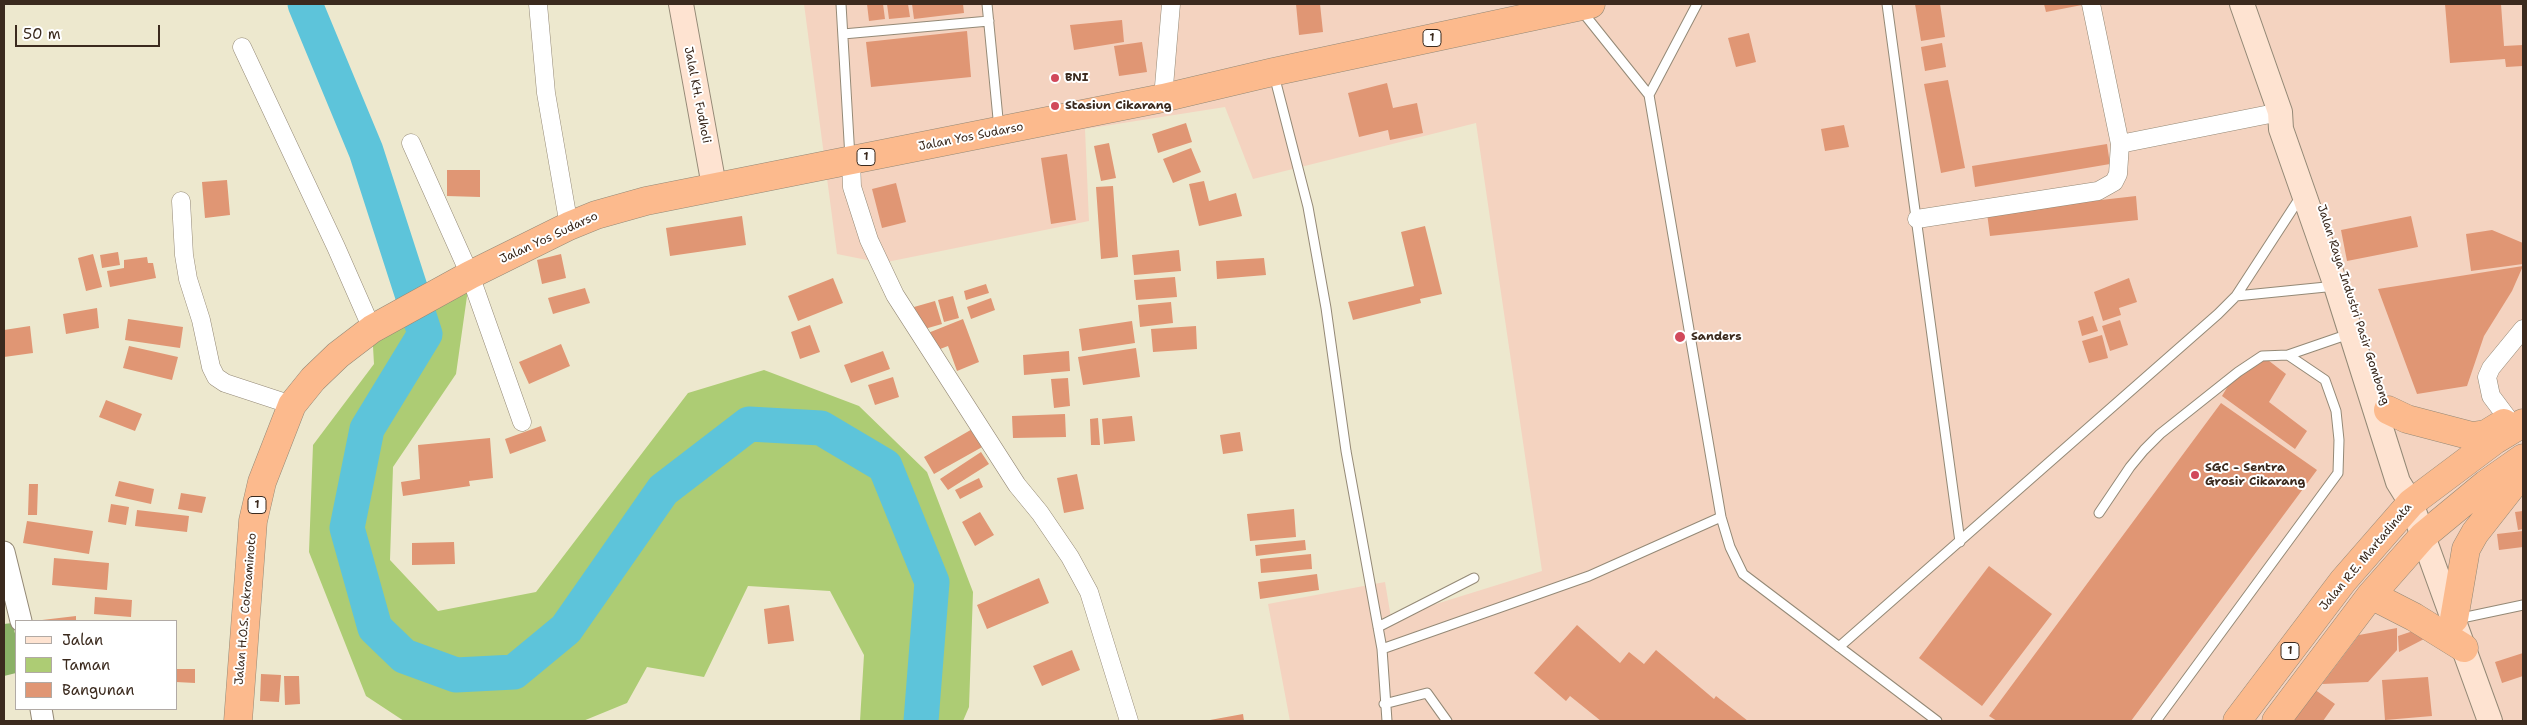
<!DOCTYPE html>
<style>
body{margin:0}
#map{position:relative;width:2527px;height:725px;overflow:hidden;background:#ede8ce;font-family:"Shantell Sans",sans-serif}
canvas{display:block}
.frame{position:absolute;inset:0;border:5px solid #3b2a1e;pointer-events:none}
.legend{position:absolute;left:15px;top:620px;width:162px;height:90px;box-sizing:border-box;background:#fff;border:1px solid #b1aaa5;margin:0;padding:6px 9px;list-style:none;font-size:15px;color:#3b2a1e}
.legend li{display:flex;align-items:center;gap:10px;height:25px}
.legend b{width:25px;border:1px solid #b1aaa5}
.scale{position:absolute;left:15px;top:25px;width:145px;height:22px;box-sizing:border-box;border:2px solid #3b2a1e;border-top:0;padding-left:6px;font-size:15px;line-height:18px;white-space:nowrap;color:#3b2a1e;-webkit-text-stroke:4px #fff;paint-order:stroke}
</style>
<div id="map">
<canvas width="2527" height="725"></canvas>
<div class="frame"></div>
<ul class="legend">
<li><b style="height:6px;background:#fee3d1"></b>Jalan</li>
<li><b style="height:14px;background:#adcc74"></b>Taman</li>
<li><b style="height:14px;background:#e09674"></b>Bangunan</li>
</ul>
<div class="scale">50 m</div>
</div>
<script>
const c = document.querySelector('canvas').getContext('2d');
c.lineJoin = 'round';
function paint(path, color) { c.fillStyle = color; c.fill(path, 'evenodd'); }
const toPath = rows => new Path2D(rows.map(r => 'M' + r).join(''));
function stroke(path, color, width, dash) { c.strokeStyle = color; c.lineWidth = width; c.lineCap = dash ? 'butt' : 'round'; c.setLineDash(dash || []); c.stroke(path); }
function label(font, color, halo, rows, align = 'center') {
  c.font = font + ' "Shantell Sans",sans-serif'; c.lineWidth = 4; c.setLineDash([]); c.textBaseline = 'middle'; c.strokeStyle = halo; c.fillStyle = color; for (const [text, x, y, turn = 0] of rows) {
    c.save(); c.translate(x, y); c.rotate((+turn || 0) * Math.PI / 180); c.textAlign = isNaN(turn) ? turn : align; if (halo) c.strokeText(text, 0, 0); c.fillText(text, 0, 0); c.restore();
  }
}
paint(toPath([
 [804,4,2523,4,2523,721,1290,721,1268,604,1385,582,1391,618,1542,571,1476,123,1253,179,1225,107,1085,129,1089,221,882,263,837,254]
]), '#f4d3c0');
paint(toPath([
 [470,275,456,374,393,467,390,560,438,611,536,592,688,393,764,370,859,406,927,472,973,592,969,707,963,721,860,721,864,655,830,591,748,586,704,677,647,667,627,703,583,721,404,721,366,696,309,552,313,445,374,364,372,329]
]), '#adcc74');
paint(toPath([
 [12,623,16,637,16,673,4,676,4,624]
]), '#8ab066');
stroke(toPath([
 [305,4,366,151,425,334,367,429,347,528,375,628,404,656,456,675,514,672,566,629,663,490,749,424,821,428,885,466,932,582,921,721]
]), '#5dc4da', 35);
paint(toPath([
 [867,4,883,4,885,19,869,21],
 [887,4,908,4,910,17,889,19],
 [912,4,963,4,964,13,914,19],
 [1296,4,1320,4,1323,32,1299,35],
 [1915,4,1940,4,1945,37,1921,41],
 [2044,4,2081,4,2082,5,2046,12],
 [2445,4,2501,4,2504,46,2523,45,2523,66,2506,67,2505,59,2450,63],
 [1122,20,1124,42,1074,50,1070,25],
 [967,31,971,77,871,87,866,42],
 [1749,33,1756,62,1736,67,1728,38],
 [1142,42,1147,72,1119,76,1114,46],
 [1942,43,1946,67,1925,71,1921,47],
 [1948,80,1965,168,1941,173,1924,84],
 [1387,83,1393,108,1417,103,1423,133,1390,140,1388,130,1359,137,1348,93],
 [1186,123,1192,142,1158,153,1152,134],
 [1844,125,1849,147,1825,151,1821,129],
 [1109,143,1116,178,1101,181,1094,146],
 [2107,144,2110,164,1975,187,1972,166],
 [1191,148,1201,172,1173,183,1163,159],
 [1067,154,1076,220,1051,224,1041,158],
 [447,170,480,170,480,197,447,196],
 [227,180,230,215,205,218,202,182],
 [1204,181,1209,201,1236,193,1242,216,1199,226,1189,184],
 [896,183,906,222,882,228,872,189],
 [1113,186,1118,257,1101,259,1096,187],
 [2136,196,2138,220,1990,236,1987,213],
 [742,216,746,245,670,256,666,228],
 [2411,216,2418,247,2347,261,2341,230],
 [1425,226,1442,294,1420,299,1421,303,1353,320,1348,302,1414,286,1401,232],
 [2492,230,2523,243,2523,264,2471,271,2466,234],
 [1179,250,1181,271,1134,275,1132,255],
 [118,252,120,265,102,268,100,255],
 [93,254,102,287,86,291,78,258],
 [561,254,566,278,542,284,537,260],
 [147,257,148,263,153,263,156,278,110,287,107,271,124,268,124,260],
 [1264,258,1266,275,1217,279,1216,261],
 [2523,266,2512,291,2484,336,2467,386,2417,394,2378,289],
 [1175,277,1177,297,1136,300,1134,280],
 [833,278,843,303,798,321,788,296],
 [2129,278,2137,302,2119,308,2121,315,2103,321,2094,292],
 [986,284,989,293,966,300,964,291],
 [585,288,590,303,553,314,548,298],
 [953,296,959,318,944,322,938,300],
 [991,298,995,310,971,319,967,307],
 [935,301,942,324,921,330,914,307],
 [1171,302,1173,323,1140,327,1138,305],
 [97,308,99,328,66,334,63,314],
 [2093,316,2098,331,2082,336,2078,321],
 [128,319,183,327,180,348,125,340],
 [963,319,979,362,957,371,948,346,935,351,928,333],
 [2120,320,2128,345,2110,351,2102,326],
 [1132,321,1135,343,1082,351,1079,329],
 [810,325,820,352,800,359,791,332],
 [30,326,33,353,4,357,4,330],
 [1196,326,1197,349,1153,352,1151,329],
 [2102,335,2108,358,2089,363,2082,341],
 [561,344,570,366,529,384,519,362],
 [129,346,178,357,172,380,123,368],
 [1136,348,1140,377,1083,385,1078,357],
 [883,351,890,369,851,383,844,365],
 [1069,351,1070,371,1024,375,1023,355],
 [2264,357,2286,374,2269,402,2307,431,2295,449,2222,396,2231,381],
 [893,377,899,397,875,405,868,385],
 [1068,378,1070,406,1054,408,1051,379],
 [106,400,142,414,135,431,99,417],
 [2221,403,2317,470,2131,721,1997,721,1989,716],
 [1065,414,1066,437,1013,438,1012,416],
 [1132,416,1135,441,1104,444,1102,419],
 [1098,418,1100,445,1091,445,1090,419],
 [541,426,546,441,510,454,505,439],
 [974,428,984,446,934,474,924,457],
 [1240,432,1243,451,1223,454,1220,435],
 [490,438,493,478,469,481,470,486,403,496,401,482,420,479,418,445],
 [981,452,989,464,948,490,940,479],
 [1077,474,1084,509,1064,513,1057,478],
 [979,478,983,487,960,499,955,490],
 [119,481,154,489,151,504,115,496],
 [29,484,38,484,37,515,28,515],
 [181,493,206,497,202,513,178,509],
 [111,504,129,507,126,525,108,522],
 [1294,509,1296,537,1250,541,1247,514],
 [137,510,189,516,187,532,135,526],
 [2523,511,2523,529,2518,530,2515,512],
 [980,512,994,535,975,546,962,522],
 [27,521,93,531,89,554,23,543],
 [2523,531,2523,547,2499,550,2497,534],
 [1305,540,1306,550,1256,556,1255,545],
 [454,542,455,564,412,565,412,543],
 [1311,554,1312,569,1261,573,1260,559],
 [54,558,109,563,107,590,52,585],
 [1989,566,2052,614,1982,706,1919,658],
 [1317,574,1319,590,1260,599,1258,582],
 [1039,578,1049,603,987,629,977,605],
 [95,597,132,600,131,617,94,614],
 [789,605,794,641,768,644,764,609],
 [76,616,76,621,42,621,42,620],
 [1577,625,1620,663,1629,652,1644,664,1656,650,1714,699,1716,696,1748,721,1601,721,1570,696,1566,701,1534,673],
 [2397,628,2397,650,2368,682,2322,684,2359,635],
 [2419,629,2424,639,2399,652,2398,636],
 [1072,650,1080,670,1042,686,1033,666],
 [2523,653,2523,676,2502,683,2495,662],
 [176,669,195,669,195,683,176,682],
 [261,674,281,675,279,702,260,701],
 [284,676,299,676,300,704,285,705],
 [2428,677,2432,716,2385,720,2382,680],
 [2314,689,2335,704,2323,721,2292,721],
 [1243,714,1244,721,1210,721,1210,720]
]), '#e09674');
const service = toPath([
 [841,4,850,158],
 [987,4,999,129],
 [1887,4,1960,542],
 [1581,10,1649,95,1721,517,1730,547,1743,574,1937,721],
 [843,34,989,21],
 [1274,75,1308,207,1326,308,1346,451,1382,649,1387,721],
 [1649,95,1697,4],
 [2236,296,2336,286],
 [2099,513,2130,467,2144,450,2160,434,2238,372,2262,356,2288,355,2349,334],
 [2457,619,2523,605],
 [1378,627,1474,578],
 [1839,647,2218,314,2236,296,2301,196],
 [1382,649,1589,576,1721,517],
 [1384,704,1427,693,1447,721],
 [2156,721,2338,473,2339,440,2336,411,2325,380,2288,355]
]);
const minor = toPath([
 [538,4,546,93,569,226],
 [2091,4,2120,144,2280,112],
 [242,47,336,247,372,329],
 [1163,98,1171,4],
 [411,143,470,275,522,422],
 [851,160,852,187,869,240,895,295,1017,485,1040,513,1070,557,1089,592,1129,721],
 [181,201,184,255,188,279,201,320,211,367,216,377,225,383,292,405],
 [1917,219,2098,191,2114,182,2118,174,2120,144],
 [2509,420,2491,396,2487,377,2491,368,2523,329]
]);
const tertiary = toPath([
 [4,552,21,621],
 [41,709,43,721]
]);
const secondary = toPath([
 [681,4,714,186],
 [2242,4,2280,112,2281,129,2336,286,2398,482,2411,503,2490,721]
]);
const trunk = toPath([
 [2388,410,2407,419,2472,436,2486,434,2504,423],
 [2371,595,2414,617,2464,648],
 [2454,619,2466,549,2475,533,2523,472],
 [238,721,253,521,262,482,292,405,313,379,338,355,372,329,470,275,569,226,596,215,646,201,1163,98,1273,72,1591,4],
 [2237,721,2343,581,2411,503,2495,440,2523,423],
 [2276,721,2371,595,2423,536,2486,484,2523,458]
]);
stroke(service, '#948976', 11);
stroke(minor, '#948976', 19);
stroke(tertiary, '#948976', 23);
stroke(secondary, '#948976', 26);
stroke(trunk, '#948976', 29);
stroke(service, '#fff', 9);
stroke(minor, '#fff', 18);
stroke(tertiary, '#fff', 21);
stroke(secondary, '#fee3d1', 24);
stroke(trunk, '#fcba8d', 28);
for (const [x, y, r, color] of [
 [1055,78,5,"#d1495b"],
 [1055,106,5,"#d1495b"],
 [1680,337,6,"#d1495b"],
 [2195,475,5,"#d1495b"]
]) { const dot = new Path2D(); dot.arc(x, y, r, 0, 2 * Math.PI); c.fillStyle = color; c.fill(dot); stroke(dot, '#fff', 2); }
for (const [x, y, w] of [
 [1432,38,18],
 [866,157,18],
 [257,505,18],
 [2290,651,18]
]) { const box = new Path2D(); box.roundRect(x - w / 2, y - 8.5, w, 17, 4); c.fillStyle = '#fff'; c.fill(box); stroke(box, '#3b2a1e', 1); }
label('bold 11px', '#3b2a1e', null, [
 ["1",1432,38],
 ["1",866,157],
 ["1",257,505],
 ["1",2290,651]
]);
label('bold 12px', '#3b2a1e', '#fff', [
 ["BNI",1065,78],
 ["Stasiun Cikarang",1065,106],
 ["Sanders",1691,337],
 ["SGC - Sentra",2205,468],
 ["Grosir Cikarang",2205,482]
], 'left');
label('12px', '#3b2a1e', '#fff', [
 ["Jalal KH. Fudholi",697,95,79],
 ["Jalan Yos Sudarso",971,137,-11],
 ["Jalan Yos Sudarso",549,238,-25],
 ["Jalan Raya Industri Pasir Gombong",2353,305,72],
 ["Jalan R.E. Martadinata",2366,557,-50],
 ["Jalan H.O.S. Cokroaminoto",246,609,-85]
]);
</script>
